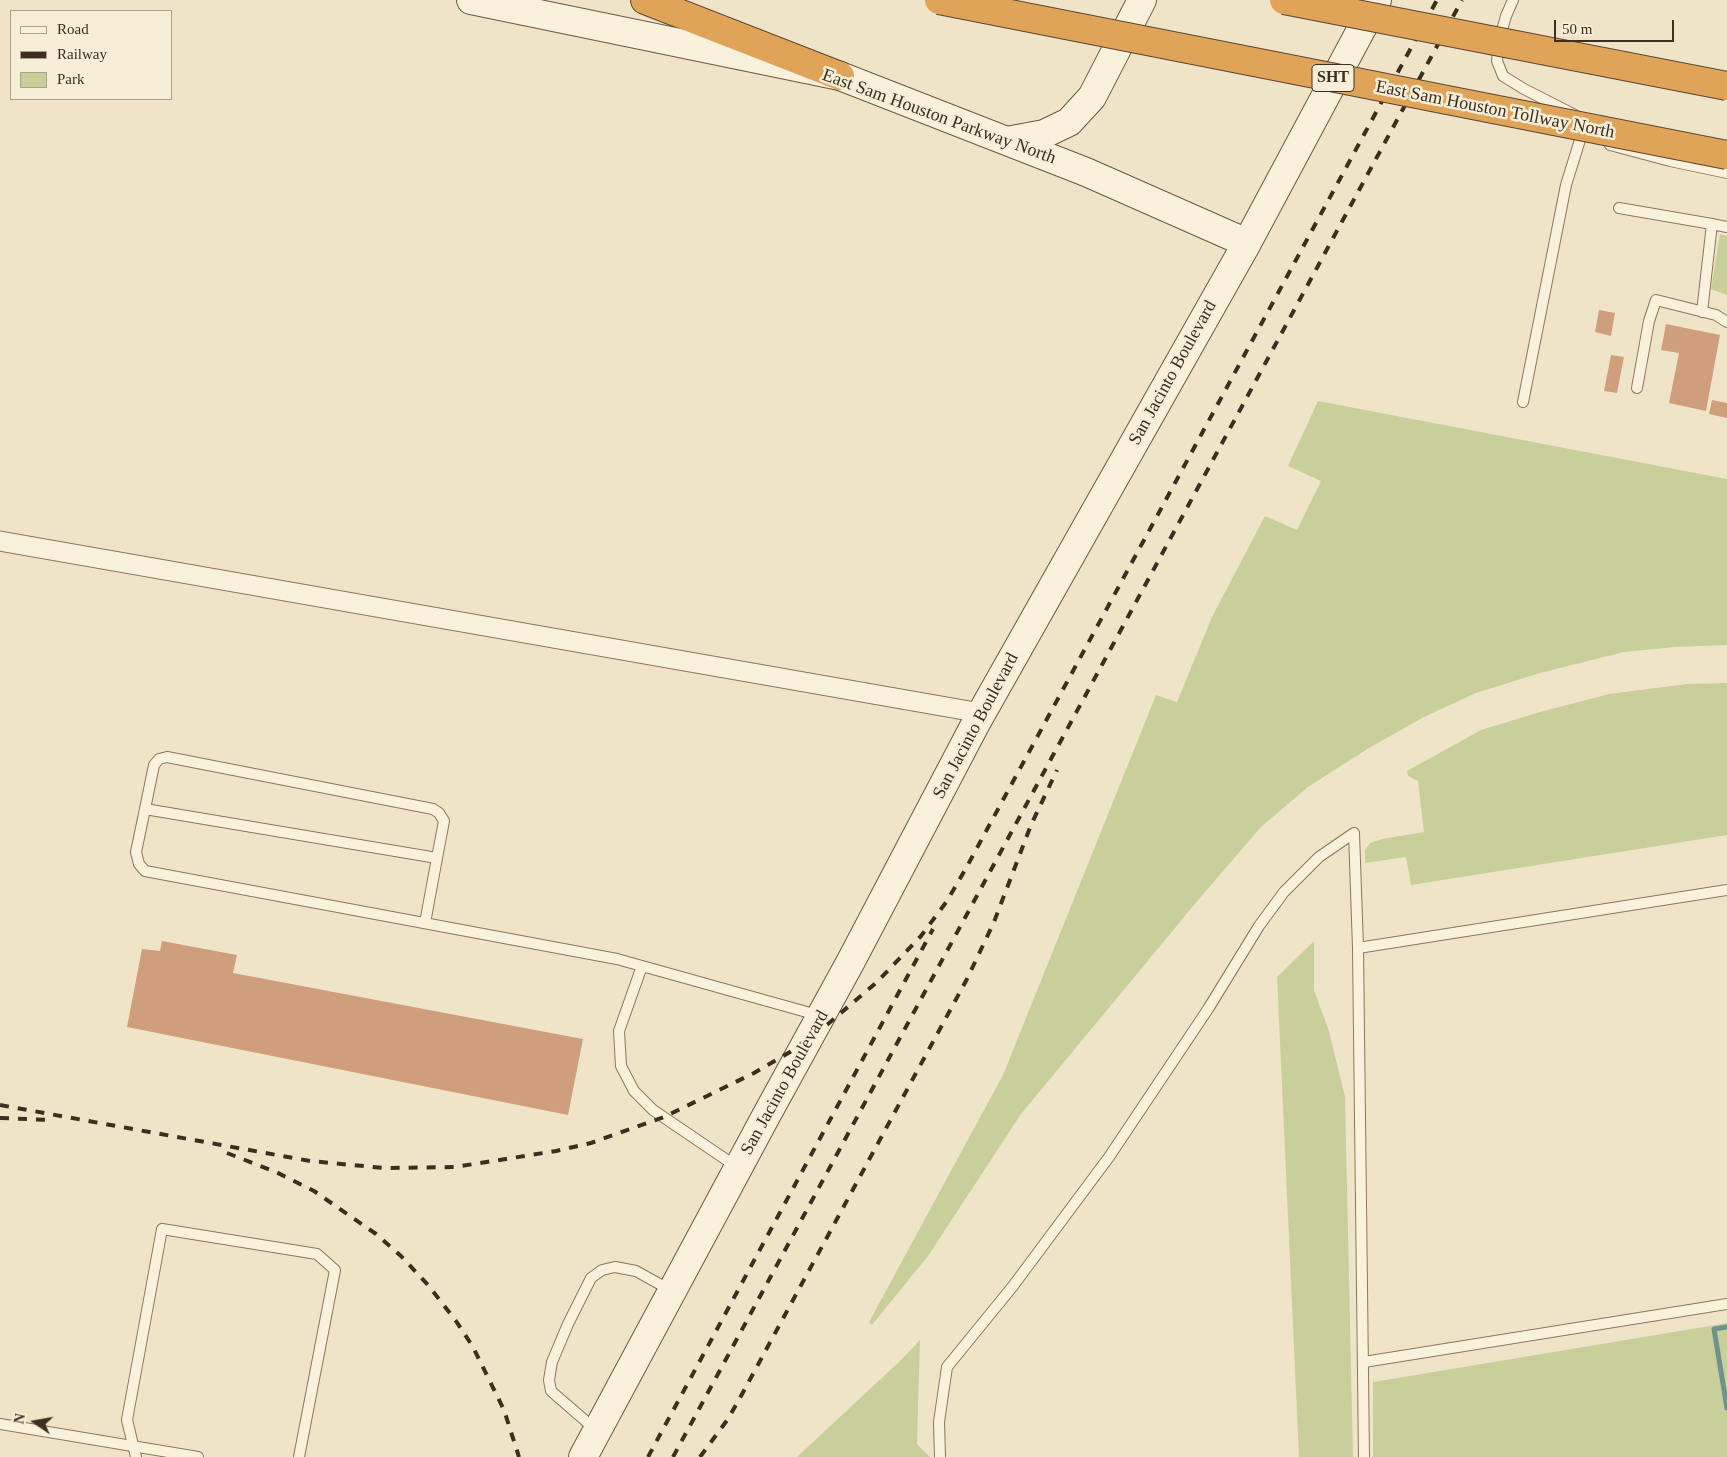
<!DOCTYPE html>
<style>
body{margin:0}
#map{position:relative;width:1727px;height:1457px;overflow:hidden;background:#f0e4c8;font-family:"Times New Roman",serif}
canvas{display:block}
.legend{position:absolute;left:10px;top:10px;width:162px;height:90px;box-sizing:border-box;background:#f7eed8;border:1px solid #ada18e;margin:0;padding:6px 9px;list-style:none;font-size:15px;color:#3d2e20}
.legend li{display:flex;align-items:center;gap:10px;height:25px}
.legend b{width:25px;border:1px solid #ada18e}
.north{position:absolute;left:10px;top:1397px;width:50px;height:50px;-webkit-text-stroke:4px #f7eed8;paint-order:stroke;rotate:282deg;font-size:14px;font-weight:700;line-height:20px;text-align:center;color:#3d2e20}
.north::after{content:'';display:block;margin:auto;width:18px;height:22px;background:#3d2e20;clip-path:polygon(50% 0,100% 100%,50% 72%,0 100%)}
.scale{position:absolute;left:1554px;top:20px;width:120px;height:22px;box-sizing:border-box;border:2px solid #3d2e20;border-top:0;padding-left:6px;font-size:15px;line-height:18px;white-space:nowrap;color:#3d2e20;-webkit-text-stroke:4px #f7eed8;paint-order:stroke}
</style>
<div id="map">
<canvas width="1727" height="1457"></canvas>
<ul class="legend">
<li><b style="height:6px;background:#faf1dc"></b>Road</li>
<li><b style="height:6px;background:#3d2e20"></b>Railway</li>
<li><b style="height:14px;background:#c9cf9b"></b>Park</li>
</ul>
<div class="north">N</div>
<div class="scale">50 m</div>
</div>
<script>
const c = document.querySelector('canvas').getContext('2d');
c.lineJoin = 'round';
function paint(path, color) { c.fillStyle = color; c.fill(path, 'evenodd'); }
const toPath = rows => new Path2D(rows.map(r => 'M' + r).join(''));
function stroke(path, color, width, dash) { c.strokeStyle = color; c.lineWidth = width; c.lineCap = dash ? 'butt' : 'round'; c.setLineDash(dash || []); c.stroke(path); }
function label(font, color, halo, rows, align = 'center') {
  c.font = font + ' "Times New Roman",serif'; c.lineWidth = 5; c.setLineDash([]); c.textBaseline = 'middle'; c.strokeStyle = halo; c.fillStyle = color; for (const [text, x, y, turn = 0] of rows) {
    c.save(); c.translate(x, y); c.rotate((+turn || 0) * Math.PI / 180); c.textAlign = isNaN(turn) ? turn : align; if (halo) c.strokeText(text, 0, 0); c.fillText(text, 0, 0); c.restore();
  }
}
paint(toPath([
 [1720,234,1727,236,1727,295,1711,289],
 [1318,401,1727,479,1727,645,1675,647,1624,652,1540,673,1476,693,1424,717,1369,748,1308,787,1261,827,1199,899,1021,1114,928,1256,872,1325,869,1322,1003,1075,1156,695,1177,702,1212,617,1265,516,1297,530,1321,481,1288,466],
 [1727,683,1727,835,1411,885,1406,857,1365,863,1365,850,1370,843,1382,839,1424,832,1418,781,1408,776,1407,771,1481,730,1540,712,1609,694,1687,684],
 [1314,941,1314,990,1329,1031,1345,1097,1353,1457,1299,1457,1277,977],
 [1727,1323,1727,1457,1373,1457,1373,1382],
 [920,1340,917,1444,930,1457,797,1457,901,1360]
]), '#c9cf9b');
stroke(toPath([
 [1727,1327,1714,1329,1727,1408]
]), '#6f938a', 5);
paint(toPath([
 [1599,310,1615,313,1611,336,1595,332],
 [1666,324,1720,335,1706,411,1669,403,1679,353,1661,350],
 [1611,355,1624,357,1617,393,1604,391],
 [1712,400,1727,403,1727,418,1709,414],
 [162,941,237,955,233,973,583,1039,568,1115,127,1027,142,949,160,951]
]), '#cf9f7d');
const service = toPath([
 [1513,0,1506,16,1499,41,1497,61,1503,76,1524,89,1575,115],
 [1610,145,1670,161,1727,173],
 [1619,208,1712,224,1702,312],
 [1712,224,1727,227],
 [1637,388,1649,321,1656,300,1716,315,1727,322],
 [1523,402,1566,185,1584,127],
 [145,809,154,765,159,759,167,757,433,809,439,813,444,821,437,858],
 [425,923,437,858,145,809,136,852,139,864,145,871,617,959,821,1016],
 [1358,948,1727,890],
 [642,966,619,1031,621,1066,634,1091,653,1110,737,1167],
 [1364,1362,1727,1304],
 [0,1424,198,1457],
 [596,1430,551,1391,549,1380,552,1362,568,1324,591,1278,602,1270,615,1267,636,1271,672,1291],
 [136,1457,127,1420,162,1229,317,1254,335,1270,299,1457],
 [940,1457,939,1422,947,1367,1013,1286,1109,1157,1208,1009,1259,926,1284,892,1319,857,1354,833,1358,948,1364,1457]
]);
const minor = toPath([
 [0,541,981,713]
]);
const secondary = toPath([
 [471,0,840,76,1086,172,1247,243],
 [1007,141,1044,134,1069,122,1092,97,1142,0],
 [583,1457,766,1116,851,961,977,721,1247,243,1377,0]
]);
const motorway = toPath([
 [645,0,840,76]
]);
stroke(service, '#8d765c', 12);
stroke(minor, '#8d765c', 21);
stroke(secondary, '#6f573f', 30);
stroke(motorway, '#5b4430', 30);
stroke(service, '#faf1dc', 10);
stroke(minor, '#faf1dc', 19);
stroke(secondary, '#faf1dc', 28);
stroke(motorway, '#e0a458', 28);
stroke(toPath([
 [0,1105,310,1161,384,1168,455,1167,556,1151,591,1143,664,1117,754,1073,790,1052,828,1024,877,982,921,936,947,901,965,870,1437,0],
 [0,1118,51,1120],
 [227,1153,276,1172,314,1191,376,1234,401,1256,428,1285,456,1321,473,1347,504,1410,519,1457],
 [648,1457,933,929],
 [673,1457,1462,0],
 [700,1457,728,1419,741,1396,967,979,994,922,1031,825,1057,770]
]), '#3d2e20', 4, [9, 9]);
const motorwayBridge = toPath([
 [939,0,1727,155],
 [1284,0,1727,86]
]);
stroke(motorwayBridge, '#5b4430', 30, []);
stroke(motorwayBridge, '#e0a458', 28);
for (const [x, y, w] of [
 [1333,78,42]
]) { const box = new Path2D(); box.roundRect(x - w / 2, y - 13.5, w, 27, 4); c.fillStyle = '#f7eed8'; c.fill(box); stroke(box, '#3d2e20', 1); }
label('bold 16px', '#3d2e20', null, [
 ["SHT",1333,78]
]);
label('18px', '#3d2e20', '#f7eed8', [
 ["East Sam Houston Tollway North",1495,110,11],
 ["East Sam Houston Parkway North",939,117,20],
 ["San Jacinto Boulevard",1173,373,-61],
 ["San Jacinto Boulevard",976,726,-62],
 ["San Jacinto Boulevard",785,1083,-61]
]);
</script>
